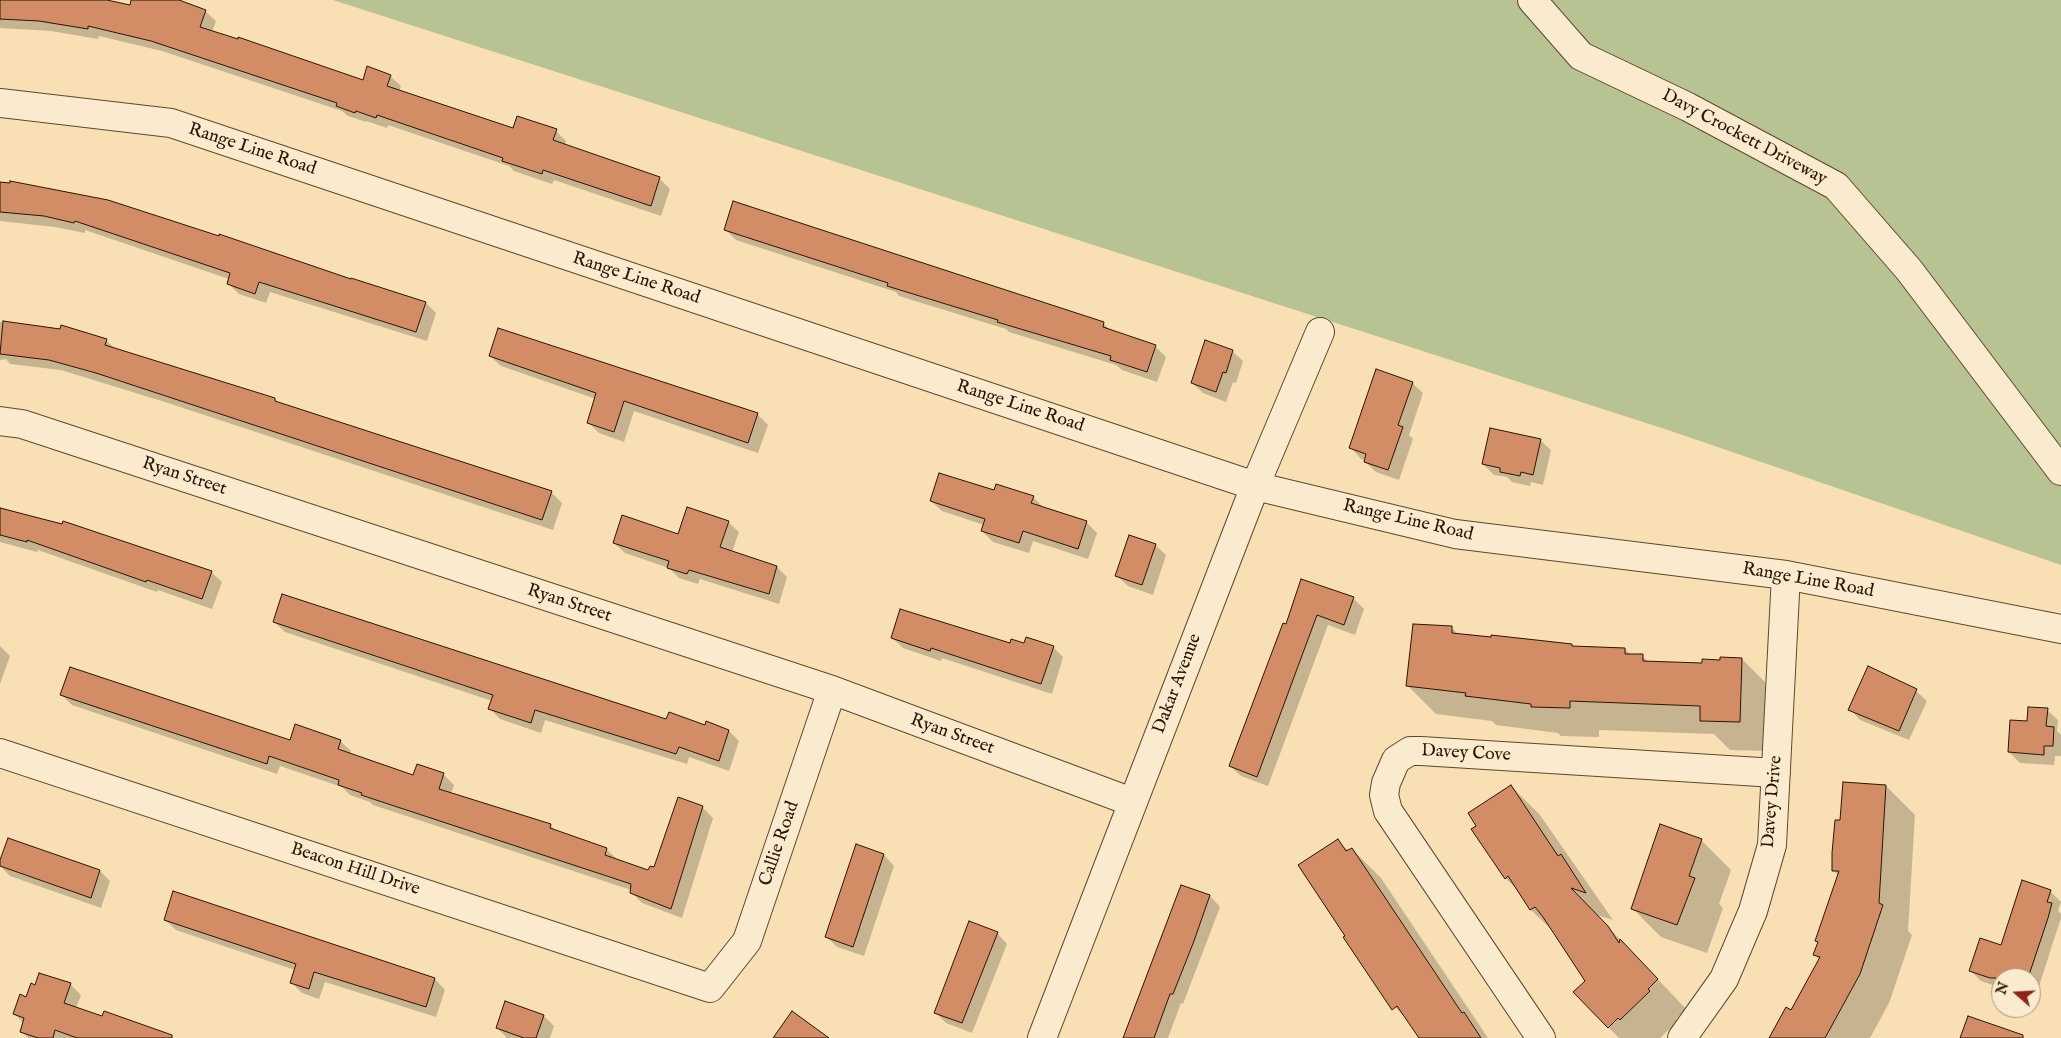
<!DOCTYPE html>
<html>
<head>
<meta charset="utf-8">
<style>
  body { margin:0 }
  #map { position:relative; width:2061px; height:1038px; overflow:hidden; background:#f8e0b4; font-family:"IM FELL English",serif }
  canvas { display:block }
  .north { position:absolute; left:1991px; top:968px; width:50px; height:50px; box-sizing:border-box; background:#faebce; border:1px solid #a7957c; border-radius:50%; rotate:289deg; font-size:14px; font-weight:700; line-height:20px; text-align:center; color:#2a1500 }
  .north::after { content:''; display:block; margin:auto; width:18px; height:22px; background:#8f2418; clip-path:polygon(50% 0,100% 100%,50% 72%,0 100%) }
</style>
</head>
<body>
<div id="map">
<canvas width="2061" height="1038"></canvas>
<div class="north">N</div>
</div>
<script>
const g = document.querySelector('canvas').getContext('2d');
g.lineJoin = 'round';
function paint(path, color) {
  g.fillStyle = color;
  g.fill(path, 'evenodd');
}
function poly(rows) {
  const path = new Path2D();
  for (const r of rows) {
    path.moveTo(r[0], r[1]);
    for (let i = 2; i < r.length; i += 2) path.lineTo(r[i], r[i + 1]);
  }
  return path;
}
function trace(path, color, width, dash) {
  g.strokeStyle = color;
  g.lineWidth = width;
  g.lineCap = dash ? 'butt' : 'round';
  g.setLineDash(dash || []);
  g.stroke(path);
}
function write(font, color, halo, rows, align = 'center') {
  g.font = font + ' "IM FELL English",serif';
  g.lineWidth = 4;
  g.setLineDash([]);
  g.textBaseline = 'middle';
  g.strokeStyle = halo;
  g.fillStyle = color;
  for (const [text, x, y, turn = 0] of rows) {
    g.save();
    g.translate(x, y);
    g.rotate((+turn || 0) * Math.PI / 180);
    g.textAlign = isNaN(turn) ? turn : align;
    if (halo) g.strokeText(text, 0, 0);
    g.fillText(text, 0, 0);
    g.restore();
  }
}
const green = poly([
  [333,0,2061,0,2061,565,1671,431]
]);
const shadow = poly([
  [0,0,104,0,130,7,132,0,175,0,205,11,216,21,212,32,364,81,390,76,401,86,399,92,514,129,556,131,566,141,565,146,659,178,670,189,661,216,554,180,552,184,514,171,509,166,388,125,387,128,366,121,366,122,348,116,342,111,162,51,99,36,98,39,51,31,0,28],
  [11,182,107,201,351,281,426,303,436,313,427,341,270,292,266,303,239,294,228,283,229,279,85,230,85,233,55,227,0,221,0,183,11,184],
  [725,229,1103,323,1111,331,1155,346,1166,357,1157,382,1122,370,1116,365,1009,332,1006,329,899,296,896,292,736,240],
  [0,322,61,330,106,340,115,349,275,400,278,403,551,492,562,503,553,530,168,403,61,370,10,364,6,359,0,360],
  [1232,351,1243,361,1236,383,1233,382,1226,402,1203,393,1192,383],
  [490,356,757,414,768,425,758,453,634,411,624,442,599,433,588,422,596,399,501,366],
  [1412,383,1423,393,1409,435,1413,439,1399,480,1376,472,1365,462,1366,460,1361,459,1351,448],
  [1540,440,1551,450,1543,485,1531,482,1530,486,1512,482,1507,477,1494,475,1483,464],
  [995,492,1033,497,1044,508,1086,522,1097,533,1088,559,1033,541,1029,553,993,542,982,531,984,525,942,511,931,501],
  [0,507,211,572,222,582,212,609,158,590,157,592,38,550,37,552,0,542],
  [728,522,739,532,732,552,777,567,787,577,779,604,700,579,698,584,679,578,669,568,625,553,614,543,679,535],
  [1155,545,1166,555,1153,595,1128,586,1117,576],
  [1353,598,1364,609,1355,635,1328,625,1268,786,1241,776,1230,766,1287,626],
  [274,622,667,721,729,731,739,741,729,771,689,757,687,764,545,720,541,733,500,719,490,709,492,701,285,632],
  [1452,628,1459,635,1572,645,1575,648,1625,649,1631,655,1642,656,1649,662,1703,664,1742,659,1771,688,1768,751,1730,750,1714,734,1599,730,1599,737,1561,736,1558,733,1496,725,1492,721,1436,714,1407,685],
  [892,638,1053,647,1063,657,1052,694,942,658,941,661,903,648],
  [0,646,10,656,0,684],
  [1916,691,1927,701,1909,740,1860,720,1850,709],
  [62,695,291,742,340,741,351,751,350,755,414,776,443,774,454,785,451,794,550,825,557,832,606,849,617,859,649,872,655,869,702,807,713,818,682,918,642,903,631,892,631,890,373,805,370,802,350,795,342,787,280,766,277,774,72,705],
  [2047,710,2058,720,2057,731,2061,735,2061,756,2055,756,2054,765,2020,763,2009,752,2028,722],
  [1511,786,1540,815,1613,920,1597,915,1686,1009,1676,1019,1678,1021,1660,1038,1619,1038,1609,1028,1575,992,1587,981,1554,932,1531,910,1520,892,1505,878,1478,826],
  [1886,786,1915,815,1908,931,1912,935,1889,1003,1870,1038,1773,1038,1792,1012,1820,960,1815,955,1819,943,1817,941,1839,876,1833,870,1842,822],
  [1337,840,1349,851,1352,849,1381,878,1488,1038,1420,1038,1408,1020,1382,994],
  [1701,840,1731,870,1719,904,1723,908,1707,953,1661,937,1632,908],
  [857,846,884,855,894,866,864,956,837,947,827,937],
  [0,864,100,871,110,881,101,908,10,876,0,866],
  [1182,886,1210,896,1220,907,1183,1004,1181,1003,1168,1038,1124,1038],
  [2050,891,2061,902,2058,911,2061,914,2061,918,2039,986,2037,986,2033,998,2031,998,2031,978,2001,978,2001,988,1981,981,1970,970,2001,946],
  [165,920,435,979,445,990,436,1017,325,982,319,999,302,993,291,982,295,970,176,930],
  [997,933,1007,944,972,1033,946,1023,936,1013],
  [70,984,81,995,76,1008,169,1038,28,1038,22,1032,24,1024,15,1014,36,987],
  [544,1016,554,1026,550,1038,507,1038,497,1028]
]);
const building = poly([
  [0,0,107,0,130,5,131,0,179,0,206,10,200,27,238,39,238,37,363,80,367,66,391,75,387,86,513,128,517,116,557,129,553,140,660,177,651,206,543,170,542,174,502,161,503,158,377,115,376,118,356,111,355,113,336,106,337,103,151,41,88,26,88,29,39,21,0,19,0,0],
  [10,181,108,200,219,236,219,234,351,279,351,278,426,302,416,332,259,282,255,294,227,284,230,273,75,221,74,223,44,216,0,212,0,182,10,183,10,181],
  [733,201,1104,322,1103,327,1156,345,1147,372,1110,360,1111,356,997,322,998,320,887,286,888,283,724,230,733,201],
  [3,321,60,329,61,325,107,339,105,345,275,398,275,401,552,491,542,520,96,373,49,360,0,354,3,321],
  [498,328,758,413,748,443,624,401,614,432,587,423,596,393,489,356,498,328],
  [1205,340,1233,350,1226,373,1223,372,1216,392,1191,383,1205,340],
  [1376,369,1413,382,1398,425,1403,427,1388,470,1364,462,1366,454,1349,448,1376,369],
  [1490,428,1541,439,1533,475,1521,472,1520,476,1500,472,1500,468,1482,464,1490,428],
  [939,473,994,490,996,484,1034,496,1031,503,1087,521,1078,549,1023,531,1019,543,981,531,985,519,930,501,939,473],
  [687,507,729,521,720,547,777,566,769,594,689,570,687,574,667,568,669,561,613,543,622,515,678,534,687,507],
  [0,508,62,524,63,521,212,571,202,599,147,580,146,582,27,540,27,542,0,535,0,508],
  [1129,535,1156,544,1142,585,1115,576,1129,535],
  [1301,579,1354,597,1344,625,1317,615,1257,777,1229,766,1283,623,1286,624,1301,579],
  [282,594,666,719,669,712,705,725,706,721,729,730,719,761,679,747,676,754,535,710,531,723,488,709,493,695,273,622,282,594],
  [900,609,1010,643,1011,639,1024,643,1026,637,1054,646,1041,684,931,648,930,651,891,638,900,609],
  [1413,624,1452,626,1452,633,1491,637,1491,635,1572,644,1572,646,1625,648,1625,654,1643,654,1643,661,1702,663,1702,659,1720,660,1720,657,1742,658,1740,722,1700,721,1700,706,1570,701,1570,708,1531,707,1531,704,1465,696,1466,693,1406,686,1413,624],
  [1868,666,1917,689,1899,731,1848,710,1868,666],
  [70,667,290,740,295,724,341,740,338,749,413,775,417,764,444,773,439,789,551,824,550,828,607,848,605,855,648,870,650,866,654,867,678,797,703,806,671,909,630,893,631,884,361,795,362,793,338,785,339,780,269,756,267,764,60,695,70,667],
  [2028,707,2048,708,2046,726,2054,727,2053,746,2044,746,2044,755,2008,752,2010,720,2027,721,2028,707],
  [1843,782,1886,785,1879,903,1883,905,1860,974,1825,1038,1769,1038,1786,1007,1791,1010,1820,957,1813,955,1818,942,1815,941,1839,871,1832,871,1832,853,1835,820,1840,820,1843,782],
  [1511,785,1558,856,1561,854,1586,893,1571,888,1608,926,1619,943,1620,939,1658,979,1648,989,1650,991,1620,1020,1618,1018,1608,1028,1573,992,1585,981,1543,917,1535,907,1530,910,1508,876,1505,879,1471,829,1476,826,1468,813,1511,785],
  [1660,824,1702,839,1689,876,1695,878,1677,925,1631,909,1660,824],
  [8,838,100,870,91,898,0,866,0,860,8,838],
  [1338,839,1346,851,1352,848,1462,1013,1464,1012,1481,1038,1419,1038,1397,1006,1392,1010,1343,937,1345,936,1298,865,1338,839],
  [856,844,884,854,853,947,825,937,856,844],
  [2022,880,2051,890,2047,902,2052,903,2048,918,2028,978,1990,978,1969,971,1980,938,2001,945,2022,880],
  [1181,885,1210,895,1194,941,1173,994,1170,994,1154,1038,1123,1038,1181,885],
  [173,891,435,978,426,1007,314,972,309,989,290,983,296,964,164,920,173,891],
  [969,921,998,932,962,1023,934,1013,969,921],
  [39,973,71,983,64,1003,102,1016,104,1011,172,1035,172,1038,77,1038,55,1030,53,1038,38,1038,20,1032,24,1018,13,1014,20,994,26,997,31,983,35,985,39,973],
  [505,1001,544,1015,536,1038,524,1038,496,1028,505,1001],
  [792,1011,829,1038,773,1038,792,1011],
  [1968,1016,2023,1035,2023,1038,1960,1038,1968,1016]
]);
const minor = poly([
  [1532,0,1581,56,1688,107,1836,186,1909,270,2061,471],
  [0,103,171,123,1255,486,1455,534,1786,575,2061,629],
  [0,421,22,424,832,690,1132,802],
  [0,753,710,988,747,941,832,690],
  [1042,1038,1255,486,1320,332],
  [1541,1038,1388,811,1384,795,1386,783,1396,760,1410,751,1421,751,1776,773],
  [1682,1038,1724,979,1753,911,1772,845,1786,575]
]);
const streetNames = [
  ["Davy Crockett Driveway",1744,138,28],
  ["Range Line Road",252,150,18],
  ["Range Line Road",636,279,18],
  ["Range Line Road",1020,407,18],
  ["Ryan Street",184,477,18],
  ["Range Line Road",1408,521,13],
  ["Range Line Road",1808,581,10],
  ["Ryan Street",569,604,18],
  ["Dakar Avenue",1178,684,-69],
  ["Ryan Street",952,735,20],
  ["Davey Cove",1466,754,3],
  ["Davey Drive",1773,802,-85],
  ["Callie Road",780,844,-71],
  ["Beacon Hill Drive",355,870,18]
];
paint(green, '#b7c392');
paint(shadow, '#0003');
paint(building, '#d38d66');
trace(building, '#2a1500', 1);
trace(minor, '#5e482d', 30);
trace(minor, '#faebce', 28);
write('18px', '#2a1500', '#faebce', streetNames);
</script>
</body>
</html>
